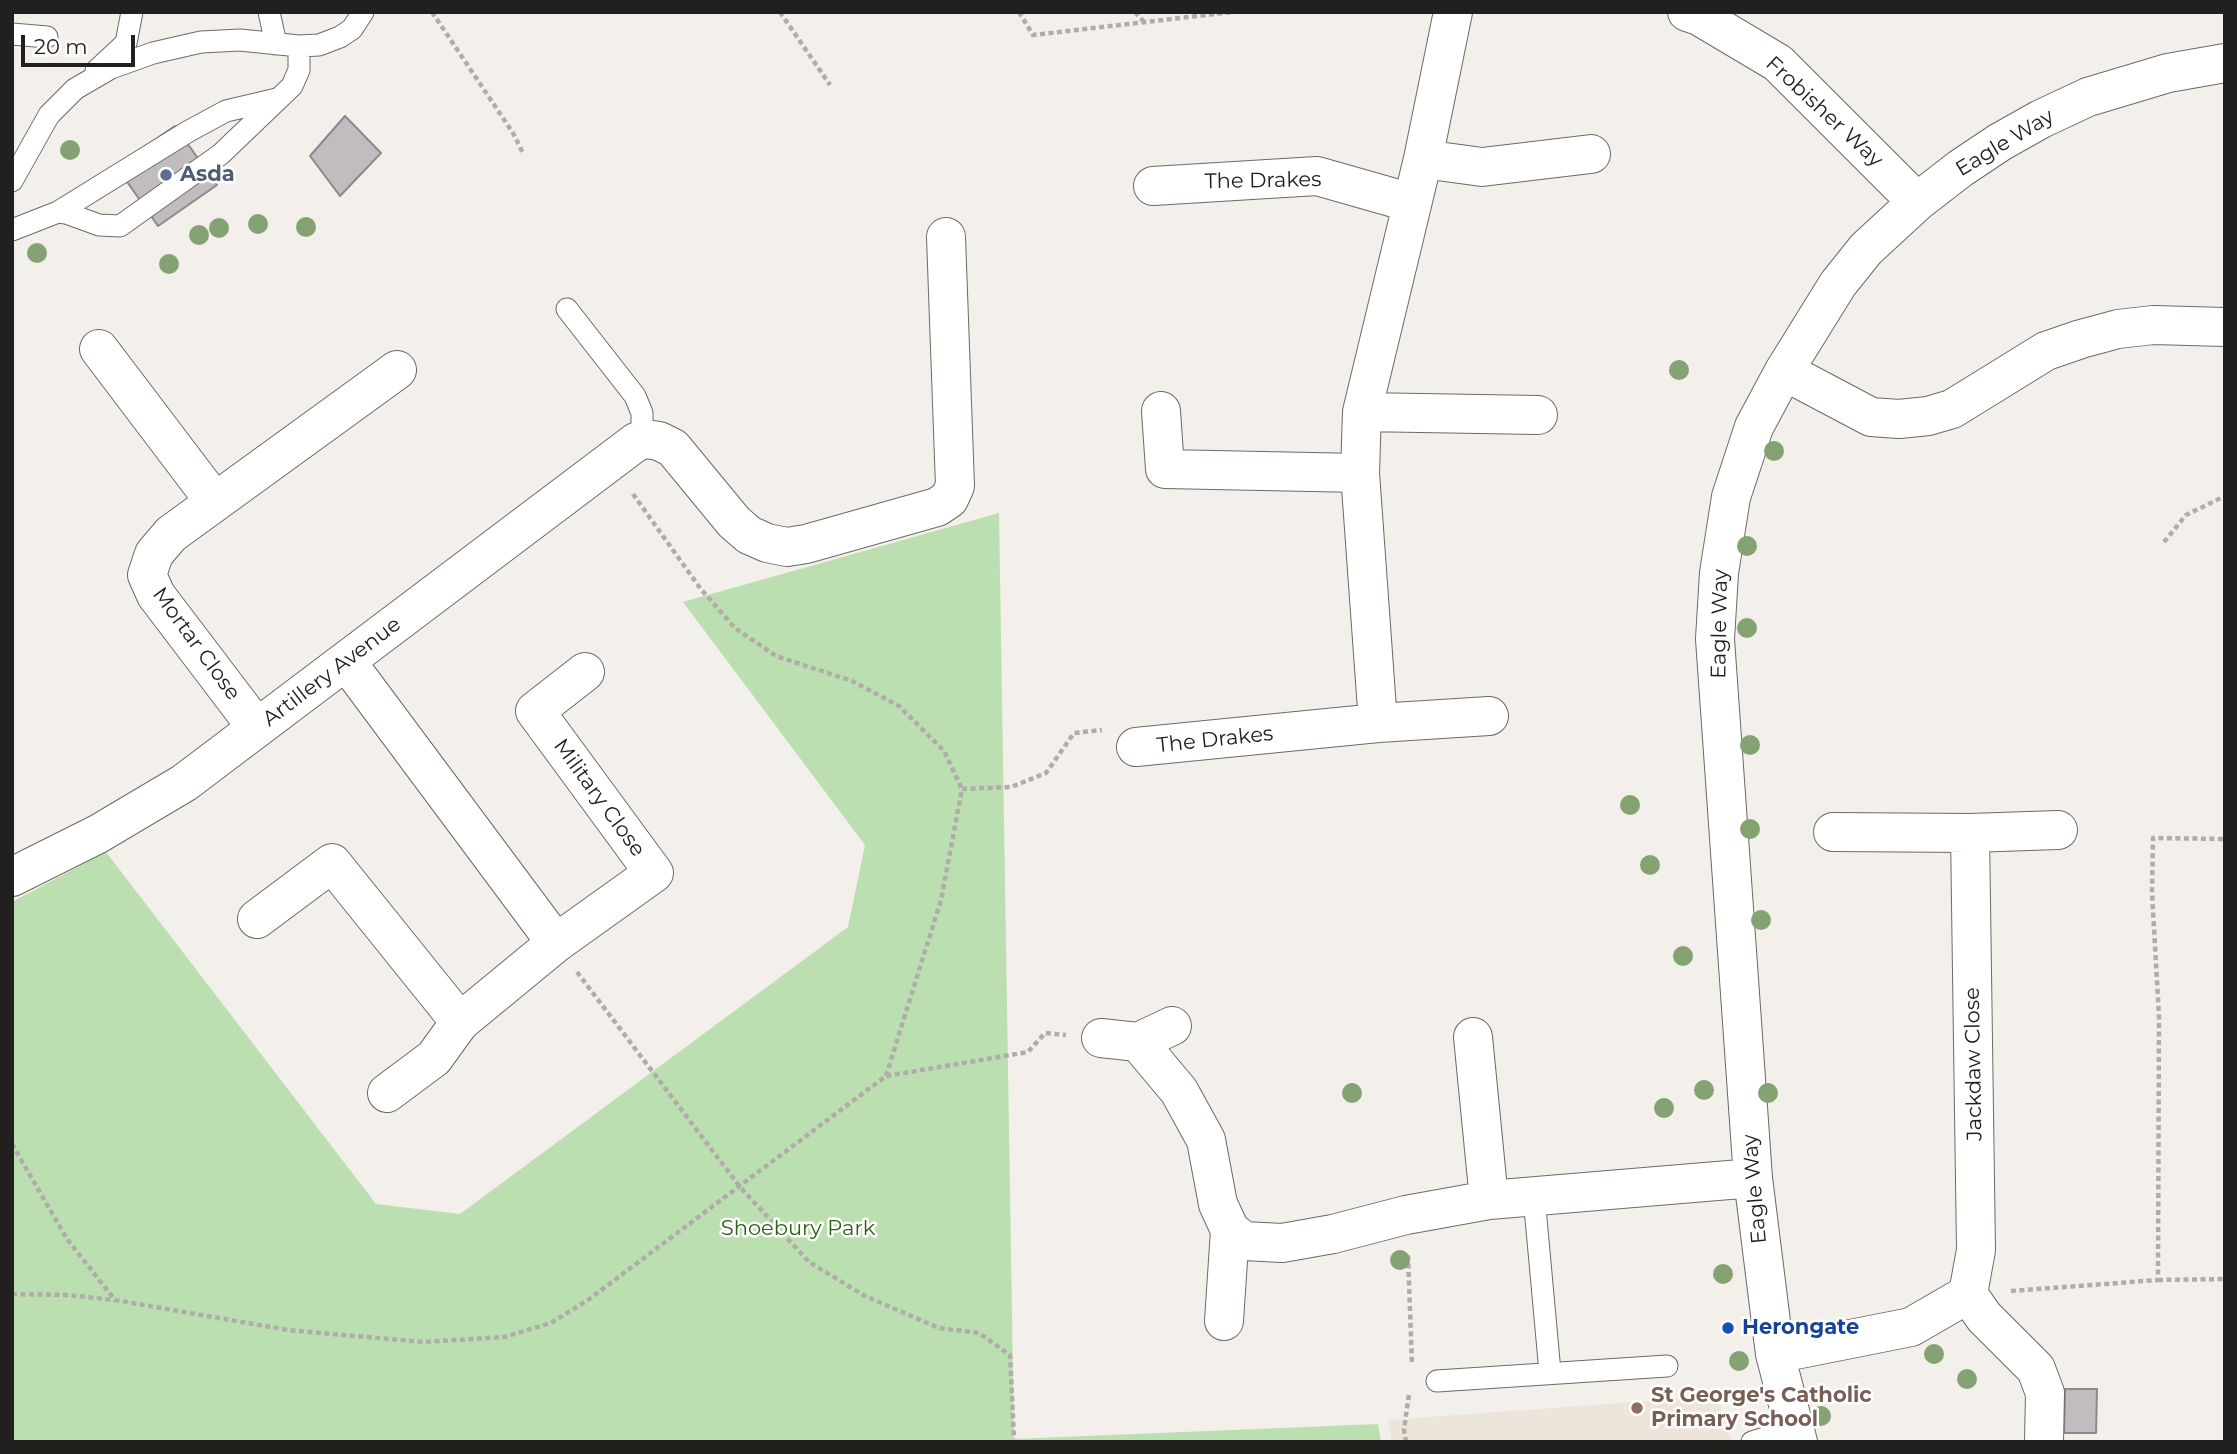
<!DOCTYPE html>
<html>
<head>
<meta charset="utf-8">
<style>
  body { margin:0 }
  #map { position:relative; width:2237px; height:1454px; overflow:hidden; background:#f3efea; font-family:Montserrat,sans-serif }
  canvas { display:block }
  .frame { position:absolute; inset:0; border:14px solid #21201e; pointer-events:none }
  .scale { position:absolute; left:21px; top:35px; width:114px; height:32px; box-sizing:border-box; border:4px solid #21201e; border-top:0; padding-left:9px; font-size:21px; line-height:24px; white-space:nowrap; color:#21201e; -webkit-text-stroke:5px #fff; paint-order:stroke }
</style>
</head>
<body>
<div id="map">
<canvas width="2237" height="1454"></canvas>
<div class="frame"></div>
<div class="scale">20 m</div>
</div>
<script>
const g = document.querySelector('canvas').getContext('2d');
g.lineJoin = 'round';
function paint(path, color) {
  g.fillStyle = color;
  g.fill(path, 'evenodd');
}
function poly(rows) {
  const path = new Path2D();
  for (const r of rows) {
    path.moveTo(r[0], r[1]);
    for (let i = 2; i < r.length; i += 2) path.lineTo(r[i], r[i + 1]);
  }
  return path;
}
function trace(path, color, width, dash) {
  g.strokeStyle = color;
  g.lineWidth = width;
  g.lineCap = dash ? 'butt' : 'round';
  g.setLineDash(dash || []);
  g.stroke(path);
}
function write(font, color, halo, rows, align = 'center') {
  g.font = font + ' Montserrat,sans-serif';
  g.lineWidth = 5;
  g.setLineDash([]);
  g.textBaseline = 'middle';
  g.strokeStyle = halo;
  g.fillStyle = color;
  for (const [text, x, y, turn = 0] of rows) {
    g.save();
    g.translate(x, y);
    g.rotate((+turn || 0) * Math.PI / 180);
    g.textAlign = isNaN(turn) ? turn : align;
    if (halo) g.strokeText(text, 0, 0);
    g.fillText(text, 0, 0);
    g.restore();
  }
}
const built = poly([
  [1717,1396,1732,1442,1392,1442,1388,1420]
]);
const green = poly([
  [999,513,1014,1439,1378,1424,1381,1442,12,1442,12,902,106,852,376,1204,460,1214,848,927,865,845,683,602]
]);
const building = poly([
  [345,116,381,153,340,196,310,156,345,116],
  [175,126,217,185,158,226,116,166,175,126],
  [2065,1389,2097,1389,2096,1433,2064,1433,2065,1389]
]);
const path = poly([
  [432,12,513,133,523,153],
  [780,12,830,85],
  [1019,12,1033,35,1232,12],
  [1135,12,1144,22],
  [633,494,700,588,735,628,776,656,852,681,899,706,944,751,962,789],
  [2164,542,2186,515,2225,496],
  [577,972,740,1187,809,1262,865,1296,939,1328,979,1333,1010,1355,1014,1439],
  [886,1076,941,900,962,789,1011,787,1046,773,1074,733,1102,730],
  [12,1144,67,1239,115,1300,288,1330,424,1342,504,1337,551,1323,588,1300,886,1076,1028,1052,1045,1033,1066,1035],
  [1408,1255,1412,1365],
  [2158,1280,2225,1279],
  [2011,1291,2158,1280,2159,1016,2152,893,2153,838,2225,839],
  [12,1294,68,1295,114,1300],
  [1406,1442,1404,1430,1409,1394]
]);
const service = poly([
  [269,12,276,44],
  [12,34,47,37],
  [96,71,126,43,132,12],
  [12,181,49,115,75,89,111,68,153,53,201,42,240,40,299,46,319,45,340,37,352,29,363,12],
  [58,212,66,213,99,225,120,226,221,154,292,86,299,70,299,46],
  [12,230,58,212,189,131,226,111,277,99],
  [567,309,635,396,642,413,642,429,636,442],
  [1534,1197,1550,1372],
  [1437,1381,1667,1366],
  [1752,1442,1794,1429]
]);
const minor = poly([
  [1687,12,1699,16,1778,63,1917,202],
  [1423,159,1482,167,1591,154],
  [1153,186,1317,176,1412,203],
  [99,349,215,502],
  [1784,371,1871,417,1899,419,1928,416,1952,409,2046,351,2081,339,2118,329,2153,325,2225,327],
  [1161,411,1165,469,1360,473],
  [1362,412,1538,415],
  [346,661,556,943,654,873,535,711,585,672],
  [1378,723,1360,473,1362,412,1423,159,1453,12],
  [257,728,156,595,147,575,154,554,171,534,397,370],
  [1136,747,1378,723,1489,716],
  [1833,832,1970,833,2058,830],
  [12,877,98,834,184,783,636,442,646,439,659,441,673,448,734,522,749,535,767,543,787,547,806,544,937,507,949,499,955,486,946,237],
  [257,919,332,863,460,1022,556,943],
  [1473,1037,1489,1200],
  [1101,1038,1138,1042,1179,1091,1206,1140,1218,1204,1230,1230,1244,1241,1282,1243,1333,1234,1406,1215,1489,1200,1753,1178],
  [1138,1042,1172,1026],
  [387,1093,434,1058,460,1022],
  [1968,1294,1984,1317,2036,1369,2045,1393,2044,1442],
  [1224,1321,1230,1230],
  [1775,1354,1911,1327,1968,1294,1976,1250,1970,833],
  [1798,1442,1775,1354,1753,1178,1715,639,1719,573,1731,497,1754,427,1784,371,1838,284,1866,249,1917,202,1961,168,2000,142,2041,119,2088,97,2168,73,2225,63]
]);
const trees = [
  [70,150],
  [258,224],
  [306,227],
  [219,228],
  [199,235],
  [37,253],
  [169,264],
  [1679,370],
  [1774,451],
  [1747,546],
  [1747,628],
  [1750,745],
  [1630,805],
  [1750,829],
  [1650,865],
  [1761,920],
  [1683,956],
  [1704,1090],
  [1352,1093],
  [1768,1093],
  [1664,1108],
  [1400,1260],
  [1723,1274],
  [1934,1354],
  [1739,1361],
  [1967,1379],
  [1821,1416]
];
const markers = [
  [166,175,7,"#5c6f8a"],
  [1728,1328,7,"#1a4fb4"],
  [1637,1408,7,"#8d6e63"]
];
const streetNames = [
  ["Frobisher Way",1824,112,43],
  ["Eagle Way",2005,143,-31],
  ["The Drakes",1263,181,-1],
  ["Eagle Way",1720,624,-89],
  ["Mortar Close",196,644,54],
  ["Artillery Avenue",332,672,-37],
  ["The Drakes",1215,740,-6],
  ["Military Close",599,798,54],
  ["Jackdaw Close",1974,1064,-91],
  ["Eagle Way",1755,1189,-95]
];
const serviceNames = [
  ["Asda",180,175]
];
const parkNames = [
  ["Shoebury Park",798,1229]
];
const transitNames = [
  ["Herongate",1742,1328]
];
const educationNames = [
  ["St George's Catholic",1651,1396],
  ["Primary School",1651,1420]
];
paint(built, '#ede5d9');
paint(green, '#bbdfb0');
paint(building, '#c1bcbf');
trace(building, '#8d888b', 2);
trace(service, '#6d6a66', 23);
trace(minor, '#6d6a66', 40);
trace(path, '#b0ada9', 4.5, [5, 3.5]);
trace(service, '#fff', 21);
trace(minor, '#fff', 38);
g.fillStyle = '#84a272';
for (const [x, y] of trees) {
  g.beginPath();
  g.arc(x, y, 10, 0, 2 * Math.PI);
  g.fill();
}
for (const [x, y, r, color] of markers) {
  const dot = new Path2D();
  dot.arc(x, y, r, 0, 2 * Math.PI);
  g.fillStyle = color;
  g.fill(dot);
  trace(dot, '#fff', 2.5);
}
write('21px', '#21201e', '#fff', streetNames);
write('bold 21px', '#4e5e75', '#fff', serviceNames, 'left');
write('21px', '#296310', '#fff', parkNames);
write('bold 21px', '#164399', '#fff', transitNames, 'left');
write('bold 21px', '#785e54', '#fff', educationNames, 'left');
</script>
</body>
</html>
